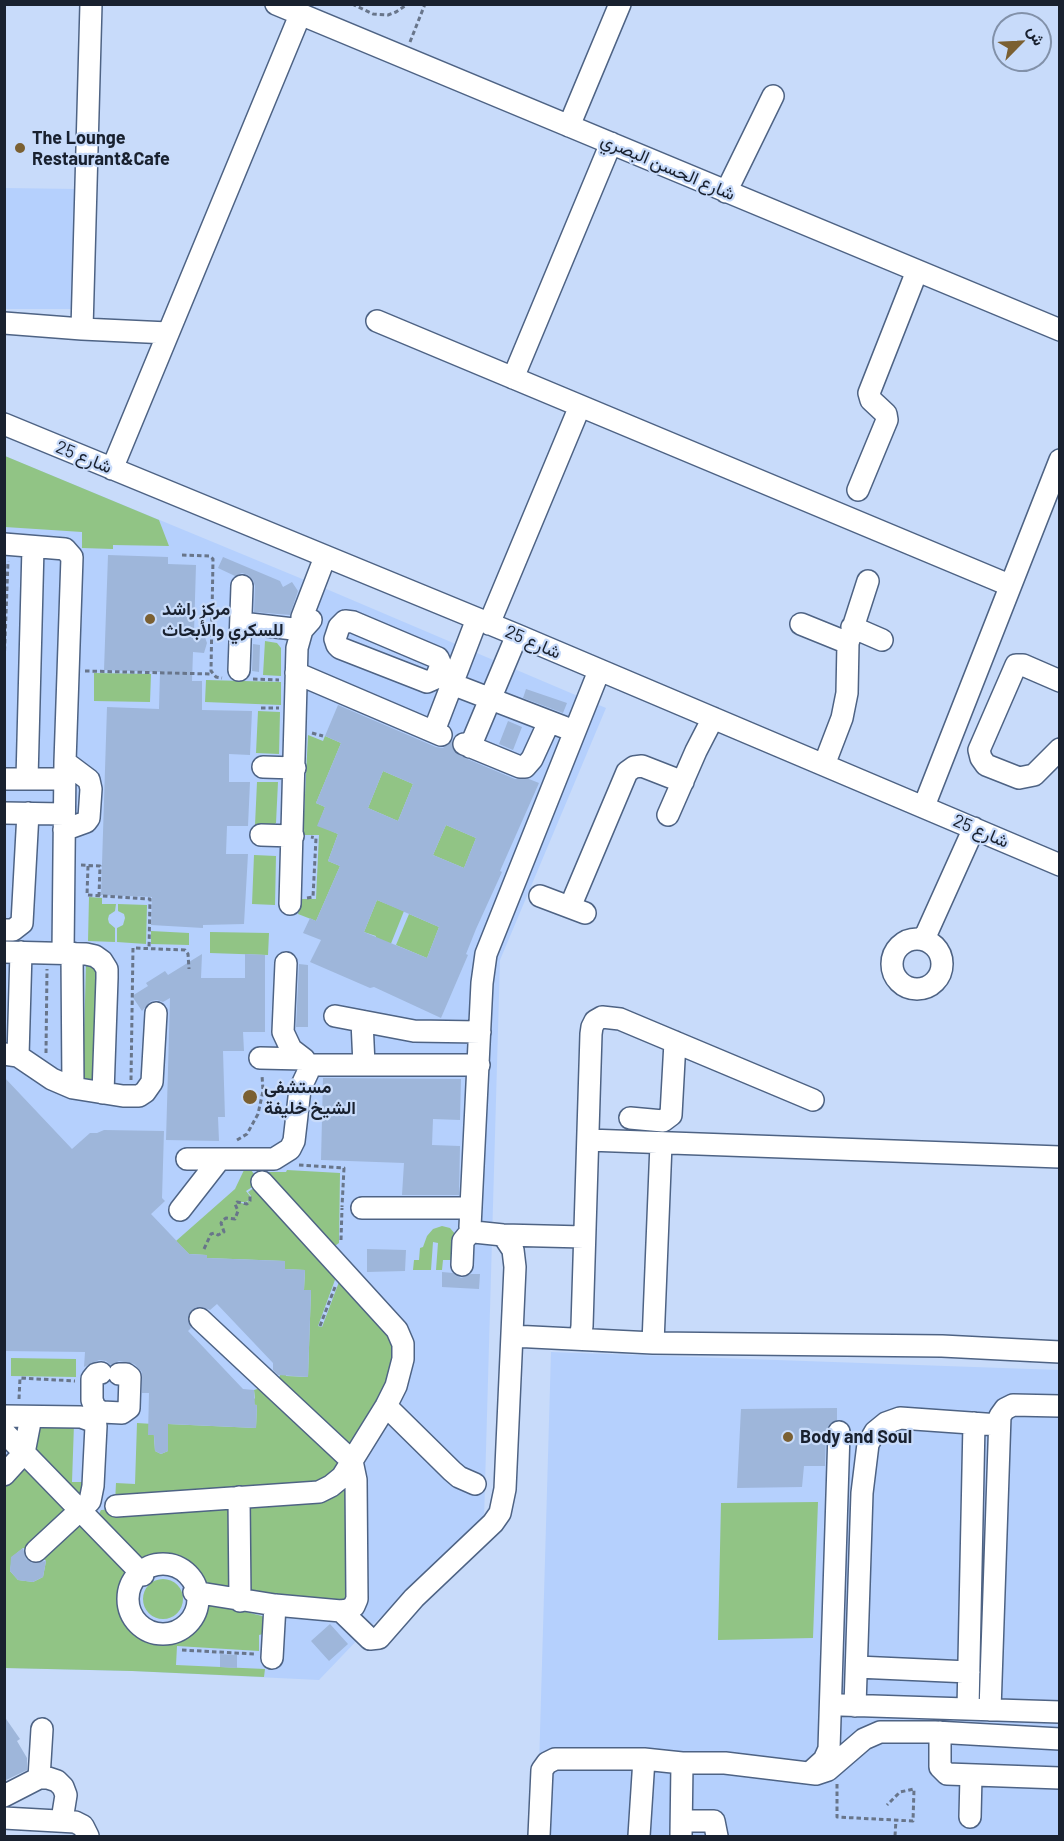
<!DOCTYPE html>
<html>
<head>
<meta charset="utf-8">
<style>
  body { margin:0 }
  #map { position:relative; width:1064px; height:1841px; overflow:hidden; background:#c8dbfa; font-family:Barlow,Vazirmatn,sans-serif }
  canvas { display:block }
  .frame { position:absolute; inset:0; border:6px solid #19212f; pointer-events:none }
  .north { position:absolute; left:992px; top:12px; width:60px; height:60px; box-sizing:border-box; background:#c8dbfa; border:2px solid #8291a9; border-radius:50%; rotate:66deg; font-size:16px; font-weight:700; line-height:24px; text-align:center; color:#19212f }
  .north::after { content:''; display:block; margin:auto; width:21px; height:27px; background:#7b6032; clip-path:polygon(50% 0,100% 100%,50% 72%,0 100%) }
</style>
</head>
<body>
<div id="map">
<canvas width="1064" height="1841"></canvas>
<div class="frame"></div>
<div class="north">ش</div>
</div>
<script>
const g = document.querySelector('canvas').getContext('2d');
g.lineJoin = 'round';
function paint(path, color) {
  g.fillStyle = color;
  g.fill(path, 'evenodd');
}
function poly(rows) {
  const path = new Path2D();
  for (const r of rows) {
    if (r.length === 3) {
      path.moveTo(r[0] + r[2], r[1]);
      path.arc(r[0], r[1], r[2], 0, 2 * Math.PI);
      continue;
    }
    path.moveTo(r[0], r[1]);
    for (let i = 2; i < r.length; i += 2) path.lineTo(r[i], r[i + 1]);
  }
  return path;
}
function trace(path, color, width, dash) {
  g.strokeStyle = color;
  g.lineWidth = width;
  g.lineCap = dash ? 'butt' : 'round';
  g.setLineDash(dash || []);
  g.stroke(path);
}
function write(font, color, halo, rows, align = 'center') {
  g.font = font + ' Barlow,Vazirmatn,sans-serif';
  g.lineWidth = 4.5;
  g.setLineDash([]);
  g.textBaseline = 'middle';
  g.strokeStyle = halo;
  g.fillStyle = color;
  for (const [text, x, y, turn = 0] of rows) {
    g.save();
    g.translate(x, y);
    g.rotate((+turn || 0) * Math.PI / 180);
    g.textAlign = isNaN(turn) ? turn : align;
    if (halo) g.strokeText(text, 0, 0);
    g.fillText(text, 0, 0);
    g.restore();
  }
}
const built = poly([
  [5,188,77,189,74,309,5,309],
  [5,456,324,588,606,708,500,960,484,1520,364,1633,319,1680,132,1671,5,1668],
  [551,1352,1059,1370,1059,1836,537,1836]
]);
const green = poly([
  [5,456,159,520,169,546,113,545,113,549,82,548,82,532,5,527],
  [265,641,277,643,281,648,281,676,263,675],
  [94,673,151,674,150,702,94,701],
  [206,680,281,682,281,705,205,702],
  [258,711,280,712,279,754,256,753],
  [308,735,323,741,325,736,341,743,316,803,325,807,318,825,338,834,328,861,340,866,316,921,298,914,301,899,316,899,319,835,303,835],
  [383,771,413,784,398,821,368,808],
  [257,782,278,782,276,823,272,826,255,825],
  [446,825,476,838,464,868,433,855],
  [254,855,276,856,275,905,252,904],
  [89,897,102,898,102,904,116,904,115,911,109,915,108,919,109,923,115,928,115,942,88,941],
  [377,900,404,911,390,946,375,940,376,936,364,932],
  [118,904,147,905,146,944,117,942,117,928,123,925,125,918,124,914,118,911],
  [409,914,439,927,427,958,396,945],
  [151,931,189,933,189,945,151,944],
  [210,932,269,933,268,955,210,953],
  [86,964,97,966,93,1078,91,1080,84,1078,83,1076],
  [244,1170,251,1170,260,1182,246,1191,250,1196,249,1200,246,1202,240,1202,244,1204,250,1200,251,1196,248,1192,261,1183,339,1269,318,1326,322,1327,342,1274,392,1326,400,1362,355,1449,276,1386,280,1375,286,1371,286,1376,308,1377,311,1290,304,1290,305,1270,285,1269,285,1261,207,1258,206,1255,189,1254,176,1241,235,1189],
  [287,1170,340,1173,339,1243,329,1250,258,1172,286,1172],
  [442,1226,450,1228,456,1235,455,1260,443,1260,442,1270,436,1270,438,1243,433,1242,431,1270,413,1270,414,1260,419,1260,420,1248,423,1247,427,1236,433,1229],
  [11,1358,76,1359,76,1377,11,1376],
  [267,1386,341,1455,331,1483,115,1503,116,1483,135,1484,137,1423,153,1424,155,1451,161,1454,168,1451,168,1424,256,1428,257,1405,250,1404,255,1398,254,1390],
  [74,1424,72,1482,88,1482,87,1491,80,1496,34,1453,39,1426],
  [29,1465,75,1513,34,1551,23,1548,12,1557,10,1571,18,1580,33,1582,43,1577,46,1561,38,1553,78,1517,133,1576,126,1590,126,1605,131,1618,143,1631,159,1636,168,1636,183,1631,193,1622,197,1615,199,1600,262,1616,266,1620,267,1633,259,1635,259,1651,177,1646,176,1665,265,1669,264,1677,132,1671,5,1668,5,1487],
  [345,1477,353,1601,244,1596,247,1502],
  [224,1501,228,1501,237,1590,197,1587,185,1570,169,1563,159,1562,143,1568,98,1516,101,1510],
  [818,1502,813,1638,718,1640,721,1503],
  [163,1599,20]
]);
const building = poly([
  [108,555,168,557,168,564,196,565,194,632,203,632,207,643,204,653,193,652,192,681,202,681,202,710,252,711,250,755,229,754,229,782,250,782,248,826,227,826,226,854,248,854,244,924,203,925,203,928,151,925,152,897,101,895,107,707,159,709,160,672,104,670],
  [223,557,280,581,283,587,292,582,298,591,290,615,254,612,255,586,253,580,248,575,242,573,235,576,218,568],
  [253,644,260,645,259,672,252,671],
  [526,689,567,703,563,713,523,698],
  [338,705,436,747,443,748,452,741,454,751,465,758,515,779,529,779,539,783,500,871,502,872,476,929,466,954,468,955,441,1018,374,987,370,988,310,962,321,940,303,933,310,918,316,921,340,866,328,861,338,834,317,826,325,807,316,803,341,743,325,736],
  [383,771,413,784,398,821,368,808],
  [446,825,476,838,464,868,433,855],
  [377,900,439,927,427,958,364,932],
  [508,721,522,727,513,750,499,744],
  [202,954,201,978,245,978,245,954,265,955,265,1032,243,1032,244,1051,223,1051,225,1117,218,1117,219,1141,166,1140,170,998,163,1002,157,1000,151,1001,142,1011,132,996,148,986,146,983,165,971,168,975],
  [299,964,308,965,308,1027,296,1027],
  [4,1077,72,1149,90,1133,97,1133,104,1130,164,1131,162,1198,165,1201,151,1214,189,1254,207,1255,207,1258,285,1261,285,1269,305,1270,304,1290,311,1290,308,1377,278,1375,273,1370,273,1363,217,1304,210,1310,203,1307,196,1307,188,1316,188,1322,191,1328,188,1331,243,1389,254,1390,255,1405,257,1405,256,1428,168,1424,168,1451,161,1454,155,1451,154,1435,148,1435,149,1393,142,1393,142,1372,134,1364,119,1361,111,1365,106,1361,99,1360,84,1367,85,1352,4,1351],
  [323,1078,461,1079,460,1120,433,1119,432,1145,460,1146,459,1195,402,1195,404,1163,321,1160],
  [367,1249,406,1250,405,1271,367,1272],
  [442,1272,453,1273,461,1278,471,1274,480,1274,479,1289,442,1287],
  [837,1408,837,1420,829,1425,826,1431,825,1466,804,1466,802,1487,737,1488,741,1409],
  [23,1548,26,1559,32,1563,46,1561,43,1577,33,1582,18,1580,10,1571,11,1557],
  [330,1624,348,1644,329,1661,311,1641],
  [220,1654,237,1655,237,1668,220,1667],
  [4,1716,20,1739,17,1741,27,1758,27,1770,4,1781]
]);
const path = poly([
  [352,4,373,14,388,15,396,12,408,4],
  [410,42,425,4],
  [182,555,209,556,213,559,211,671,216,677,222,678],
  [4,666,8,561],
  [85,671,212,674],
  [253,679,279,680],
  [261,708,279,708],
  [312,733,323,736],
  [81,865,100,866,99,896],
  [88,866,87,895,150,899,149,949],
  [307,898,313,897,316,838,311,837],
  [46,1053,47,969],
  [131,1080,133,948,185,950,188,954,189,969],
  [237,1140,247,1134,258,1114,263,1091,262,1075],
  [299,1165,344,1168,342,1207],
  [341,1240,342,1208],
  [204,1249,211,1234,214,1233,218,1235,224,1232,221,1223,223,1220,226,1218,235,1219,238,1211,235,1204,237,1202,247,1204,250,1201,250,1195],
  [320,1326,335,1287],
  [19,1399,20,1378,75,1381],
  [182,1650,254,1654],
  [837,1784,837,1817,913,1821,914,1789,900,1792,887,1805],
  [895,1836,896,1820]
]);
const minor = poly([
  [276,4,1060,330],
  [569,126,620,4],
  [726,192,773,96],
  [377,321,1009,585],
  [4,323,82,329,168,333],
  [82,329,91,4],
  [513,378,611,143],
  [4,424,517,635,1060,865],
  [112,469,300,15],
  [858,490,887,420,886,414,871,400,869,393,917,271],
  [4,544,65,549,72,557,65,762,63,953],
  [345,621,353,622,438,658,441,665,436,678,427,682,422,680,340,648,337,645,335,639,339,627,345,621],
  [241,623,302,630,311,620],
  [489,624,580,406],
  [801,624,848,643],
  [852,627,882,640],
  [239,670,242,586],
  [296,673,441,735],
  [1060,681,1023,665,1016,665,979,750,981,758,986,765,1019,778,1034,775,1060,749],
  [452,684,574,731],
  [434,731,477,619],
  [464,744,520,767,525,767,532,759,549,722],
  [470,747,517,635],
  [824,765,842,718,847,693,848,643,868,581],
  [263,767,295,768],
  [4,779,65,779],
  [27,779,33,547],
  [924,806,1060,460],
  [4,813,64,814],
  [668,815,696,751,713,718],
  [64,830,86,822,89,818,91,789,89,780,65,762],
  [261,835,293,836],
  [540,896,585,913],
  [290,904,297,648,302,630,302,617,325,557],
  [570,907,627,772,634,767,642,766,683,782],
  [4,930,13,930,22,923,28,813],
  [917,964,25],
  [924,939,974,828],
  [4,952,86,954,95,956,102,961,107,969,107,978,103,1093],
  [72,953,73,1088],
  [335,1016,414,1031,480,1032],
  [362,1021,364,1065],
  [4,1054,18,1056,52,1079,73,1088,123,1096,139,1096,145,1092,152,1082,156,1013],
  [18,1056,21,952],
  [260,1058,304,1059],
  [308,1065,479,1065],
  [630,1118,663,1121,671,1115,675,1042],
  [588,1140,1060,1157],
  [187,1159,274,1159,290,1149,294,1141,300,1089,308,1072,308,1065,304,1059,291,1049,283,1032,286,963],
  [362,1208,471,1208],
  [180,1210,219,1160],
  [584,1237,503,1235,474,1232,470,1227,482,983,486,954,599,671],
  [462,1265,463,1241,472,1230],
  [512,1336,653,1343,942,1346,1060,1352],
  [580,1339,582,1326,591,1034,592,1027,595,1021,602,1017,620,1019,813,1100],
  [653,1343,661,1144],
  [101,1373,96,1374,92,1379,92,1400,95,1408,102,1412,122,1413,129,1408,130,1377,126,1374,119,1374],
  [386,1406,452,1471,459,1477,475,1484],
  [4,1416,81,1417,92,1421,96,1426,93,1486,90,1501,36,1551],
  [4,1432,143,1575],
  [4,1475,24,1453,31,1417],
  [239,1497,240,1601],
  [116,1506,319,1492,331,1486,342,1477,386,1406,396,1386,403,1359,403,1344,397,1330,262,1182],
  [163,1599,35],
  [194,1592,275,1605,341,1611,348,1610,354,1606,357,1599,356,1480,352,1461,200,1319],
  [341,1611,370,1639,379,1638,414,1598,493,1523,500,1513,505,1489,515,1267,513,1250,503,1235],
  [272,1658,275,1605],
  [857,1667,969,1672],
  [841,1705,1060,1712],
  [855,1706,862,1493,868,1444,875,1432,886,1423,900,1418,999,1425],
  [968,1709,974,1423],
  [990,1710,1000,1416,1005,1409,1013,1405,1060,1406],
  [940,1732,940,1767,947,1774,1060,1778],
  [813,1770,824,1760,829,1749,839,1432],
  [39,1778,42,1729],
  [4,1796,39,1778,48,1778,57,1781,63,1787,66,1795,62,1820],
  [970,1817,971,1776],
  [4,1818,75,1822,83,1826,88,1836],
  [682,1821,714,1821,717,1836],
  [539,1836,542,1770,547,1763,555,1759,644,1759,682,1763,725,1763,816,1774,828,1770,864,1739,880,1732,935,1732,1060,1739],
  [639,1836,644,1759],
  [681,1836,682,1763]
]);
const markers = [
  [20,148,6,"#7b6032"],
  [150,619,6,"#7b6032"],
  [250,1097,8,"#7b6032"],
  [788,1437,6,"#7b6032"]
];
const poiNames = [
  ["The Lounge",32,138],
  ["Restaurant&Cafe",32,159],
  ["مركز راشد",162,609],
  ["للسكري والأبحاث",162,630],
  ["مستشفى",264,1087],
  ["الشيخ خليفة",264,1108],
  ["Body and Soul",800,1437]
];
const streetNames = [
  ["شارع الحسن البصري",668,167,23],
  ["شارع 25",84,457,22],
  ["شارع 25",533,642,23],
  ["شارع 25",981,831,23]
];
paint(built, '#b5d0fd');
paint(green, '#91c485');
paint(building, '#9eb6da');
trace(minor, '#4e6384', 24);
trace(path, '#68758a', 3, [4.5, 3]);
trace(minor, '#fff', 21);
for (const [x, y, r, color] of markers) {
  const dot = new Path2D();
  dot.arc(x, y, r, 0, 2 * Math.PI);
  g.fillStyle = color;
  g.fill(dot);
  trace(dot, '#c8dbfa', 2);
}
write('bold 18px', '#19212f', '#c8dbfa', poiNames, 'left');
write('18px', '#19212f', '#c8dbfa', streetNames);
</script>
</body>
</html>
